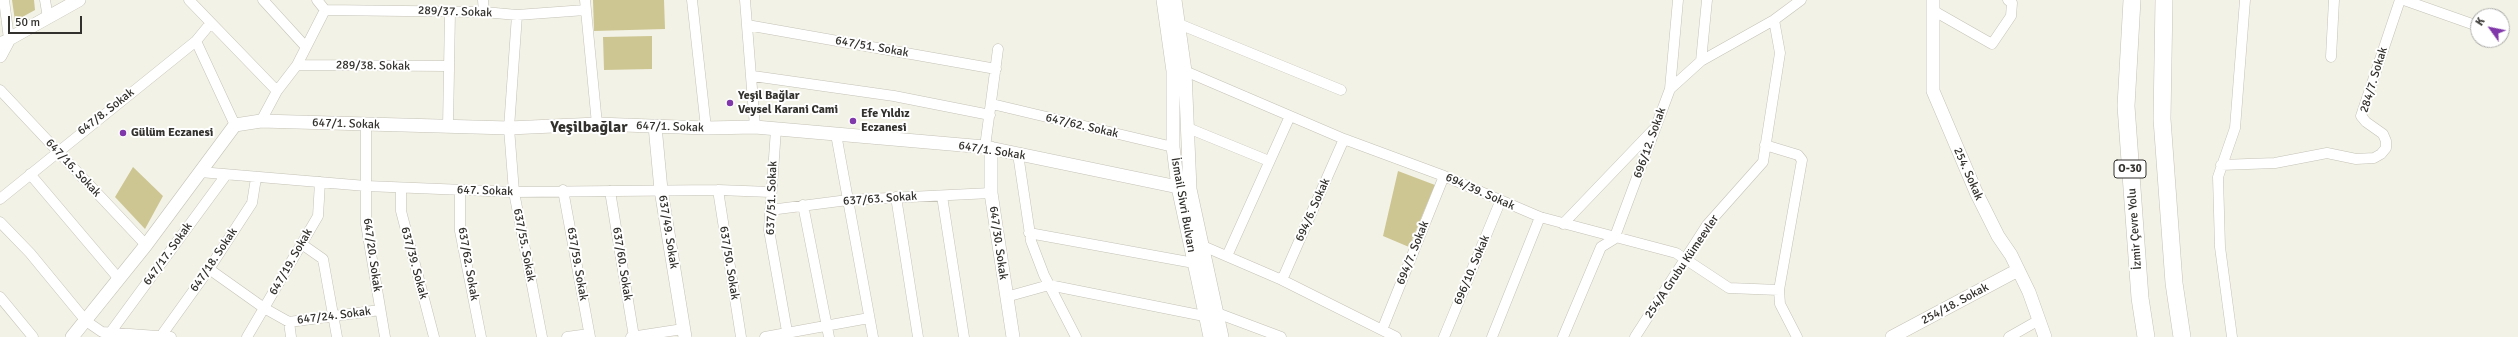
<!DOCTYPE html>
<html>
<head>
<meta charset="utf-8">
<style>
  body { margin:0 }
  #map { position:relative; width:2518px; height:337px; overflow:hidden; background:#f3f2e6; font-family:Signika,sans-serif }
  canvas { display:block }
  .north { position:absolute; left:2470px; top:8px; width:40px; height:40px; box-sizing:border-box; background:#fff; border:1px solid #adadab; border-radius:50%; rotate:303deg; font-size:11px; font-weight:700; line-height:16px; text-align:center; color:#32312d }
  .north::after { content:''; display:block; margin:auto; width:14px; height:18px; background:#8037aa; clip-path:polygon(50% 0,100% 100%,50% 72%,0 100%) }
  .scale { position:absolute; left:8px; top:16px; width:74px; height:18px; box-sizing:border-box; border:2px solid #32312d; border-top:0; padding-left:5px; font-size:12px; line-height:14px; white-space:nowrap; color:#32312d; -webkit-text-stroke:3px #fff; paint-order:stroke }
</style>
</head>
<body>
<div id="map">
<canvas width="2518" height="337"></canvas>
<div class="north">K</div>
<div class="scale">50 m</div>
</div>
<script>
const g = document.querySelector('canvas').getContext('2d');
g.lineJoin = 'round';
function paint(path, color) {
  g.fillStyle = color;
  g.fill(path, 'evenodd');
}
function poly(rows) {
  const path = new Path2D();
  for (const r of rows) {
    path.moveTo(r[0], r[1]);
    for (let i = 2; i < r.length; i += 2) path.lineTo(r[i], r[i + 1]);
  }
  return path;
}
function trace(path, color, width, dash) {
  g.strokeStyle = color;
  g.lineWidth = width;
  g.lineCap = dash ? 'butt' : 'round';
  g.setLineDash(dash || []);
  g.stroke(path);
}
function write(font, color, halo, rows, align = 'center') {
  g.font = font + ' Signika,sans-serif';
  g.lineWidth = 4;
  g.setLineDash([]);
  g.textBaseline = 'middle';
  g.strokeStyle = halo;
  g.fillStyle = color;
  for (const [text, x, y, turn = 0] of rows) {
    g.save();
    g.translate(x, y);
    g.rotate((+turn || 0) * Math.PI / 180);
    g.textAlign = isNaN(turn) ? turn : align;
    if (halo) g.strokeText(text, 0, 0);
    g.fillText(text, 0, 0);
    g.restore();
  }
}
const green = poly([
  [12,0,34,0,35,10,15,21],
  [593,0,664,0,665,29,594,31],
  [652,36,652,69,604,70,603,37],
  [133,167,163,196,145,229,115,197],
  [1398,171,1435,185,1409,247,1383,236]
]);
const street = poly([
  [45,0,48,18],
  [189,0,277,91],
  [263,0,305,46],
  [483,0,484,12],
  [585,0,597,124],
  [692,0,706,128],
  [745,0,755,127],
  [2404,0,2472,24],
  [325,10,484,12,517,15,585,10],
  [1934,11,1992,44,2011,16,2012,3,2008,0],
  [517,15,509,128,514,192,542,337],
  [1179,24,1341,90],
  [747,25,996,69],
  [196,41,235,125],
  [0,42,9,39,4,0],
  [2331,57,2334,0],
  [1701,61,1707,0],
  [297,65,449,66],
  [1185,71,1344,139,1444,176,1540,217,1676,253,1729,288,1779,290],
  [753,76,894,96,990,115],
  [1670,89,1678,0],
  [0,90,146,245],
  [992,104,1173,147],
  [261,121,277,91,297,65,325,10,317,0],
  [366,125,366,224,385,337],
  [448,127,450,12],
  [1188,128,1269,161],
  [776,129,769,230,788,337],
  [836,134,873,337],
  [1765,145,1798,155,1802,160,1779,290,1780,304,1797,337],
  [985,147,998,49],
  [1018,154,1031,241,1044,275,1076,337],
  [2221,165,2275,163,2327,153,2356,159,2374,158,2381,154,2386,148,2386,141,2383,134,2366,122,2361,116,2400,0],
  [200,172,366,186,514,192,718,190,771,192],
  [30,174,119,279],
  [401,188,401,211,434,337],
  [460,190,460,231,481,337],
  [563,190,590,337],
  [718,190,741,337],
  [610,191,634,337],
  [942,196,964,337],
  [896,197,918,337],
  [0,199,196,41,210,24],
  [803,205,829,337],
  [770,210,848,200,991,193],
  [0,222,30,253,86,321,102,332,171,337],
  [1563,224,1653,130],
  [1029,233,1194,263],
  [303,245,323,259,337,337],
  [1203,246,1282,280,1396,337],
  [1227,256,1290,116],
  [209,269,264,308,289,322,380,310],
  [1282,280,1344,139],
  [0,297,33,337],
  [1006,297,1049,285,1204,316],
  [1217,313,1281,337],
  [289,322,291,337],
  [1382,330,1444,176],
  [110,333,226,175],
  [161,336,209,269,252,203,256,178],
  [247,337,318,216,320,182],
  [567,337,589,334],
  [631,337,683,329],
  [765,337,869,318],
  [1444,337,1500,202],
  [1492,337,1540,217],
  [1563,337,1601,247,1614,239,1670,89,1701,61,1774,20,1801,0],
  [1635,337,1707,225,1763,162,1780,53,1774,20],
  [2009,337,2039,320],
  [2232,337,2220,247,2218,177,2235,128,2245,0]
]);
const secondary = poly([
  [1163,0,1173,71,1173,147,1178,187,1210,337],
  [1175,0,1185,71,1190,189,1222,337],
  [1933,0,1933,91,1976,192,1998,236,2011,255,2029,292,2045,337],
  [0,56,9,39,79,0],
  [655,126,661,190,685,337],
  [991,148,991,193,1013,337],
  [72,337,146,245,235,125,261,121,509,128,597,124,706,128,755,127,985,147,1178,187],
  [1892,337,2018,270]
]);
const highway = poly([
  [2132,0,2126,106,2140,298,2146,337],
  [2164,0,2162,119,2174,283,2182,337]
]);
const markers = [
  [730,103,4,"#8037aa"],
  [853,121,4,"#8037aa"],
  [123,133,4,"#8037aa"]
];
const shields = [
  [2130,169,32]
];
const shieldNames = [
  ["O-30",2130,169]
];
const streetNames = [
  ["289/37. Sokak",455,12,2],
  ["647/51. Sokak",872,47,10],
  ["289/38. Sokak",373,66,1],
  ["284/7. Sokak",2374,80,-73],
  ["647/8. Sokak",106,112,-38],
  ["647/1. Sokak",346,124,2],
  ["647/62. Sokak",1082,126,13],
  ["647/1. Sokak",670,127,2],
  ["696/12. Sokak",1650,143,-70],
  ["647/1. Sokak",992,151,9],
  ["647/16. Sokak",73,168,47],
  ["254. Sokak",1968,174,66],
  ["647. Sokak",485,191,2],
  ["694/39. Sokak",1480,192,24],
  ["637/51. Sokak",772,198,-88],
  ["637/63. Sokak",880,199,-4],
  ["İsmail Sivri Bulvarı",1183,205,80],
  ["694/6. Sokak",1313,210,-66],
  ["İzmir Çevre Yolu",2135,229,-94],
  ["637/49. Sokak",668,232,81],
  ["647/30. Sokak",998,243,82],
  ["637/55. Sokak",524,245,79],
  ["694/7. Sokak",1413,253,-68],
  ["647/17. Sokak",168,254,-54],
  ["647/20. Sokak",372,255,82],
  ["647/18. Sokak",214,260,-56],
  ["647/19. Sokak",291,262,-60],
  ["637/39. Sokak",414,263,75],
  ["637/50. Sokak",729,263,81],
  ["637/62. Sokak",468,264,80],
  ["637/59. Sokak",577,264,80],
  ["637/60. Sokak",622,264,81],
  ["254/A Grubu Kümeevler",1682,267,-56],
  ["696/10. Sokak",1472,270,-67],
  ["254/18. Sokak",1955,304,-28],
  ["647/24. Sokak",334,316,-7]
];
const poiNames = [
  ["Yeşil Bağlar",738,96],
  ["Veysel Karani Cami",738,110],
  ["Efe Yıldız",861,114],
  ["Eczanesi",861,128],
  ["Gülüm Eczanesi",131,133]
];
const districtNames = [
  ["Yeşilbağlar",589,128]
];
paint(green, '#cdc693');
trace(street, '#c4c2b7', 11);
trace(secondary, '#c4c2b7', 14);
trace(highway, '#c4c2b7', 18);
trace(street, '#fff', 10);
trace(secondary, '#fff', 13);
trace(highway, '#fff', 17);
for (const [x, y, r, color] of markers) {
  const dot = new Path2D();
  dot.arc(x, y, r, 0, 2 * Math.PI);
  g.fillStyle = color;
  g.fill(dot);
  trace(dot, '#fff', 1.5);
}
for (const [x, y, w] of shields) {
  const box = new Path2D();
  box.roundRect(x - w / 2, y - 9, w, 18, 3);
  g.fillStyle = '#fff';
  g.fill(box);
  trace(box, '#32312d', 1);
}
write('bold 11px', '#32312d', null, shieldNames);
write('12px', '#32312d', '#fff', streetNames);
write('bold 12px', '#32312d', '#fff', poiNames, 'left');
write('bold 16px', '#32312d', '#fff', districtNames);
</script>
</body>
</html>
